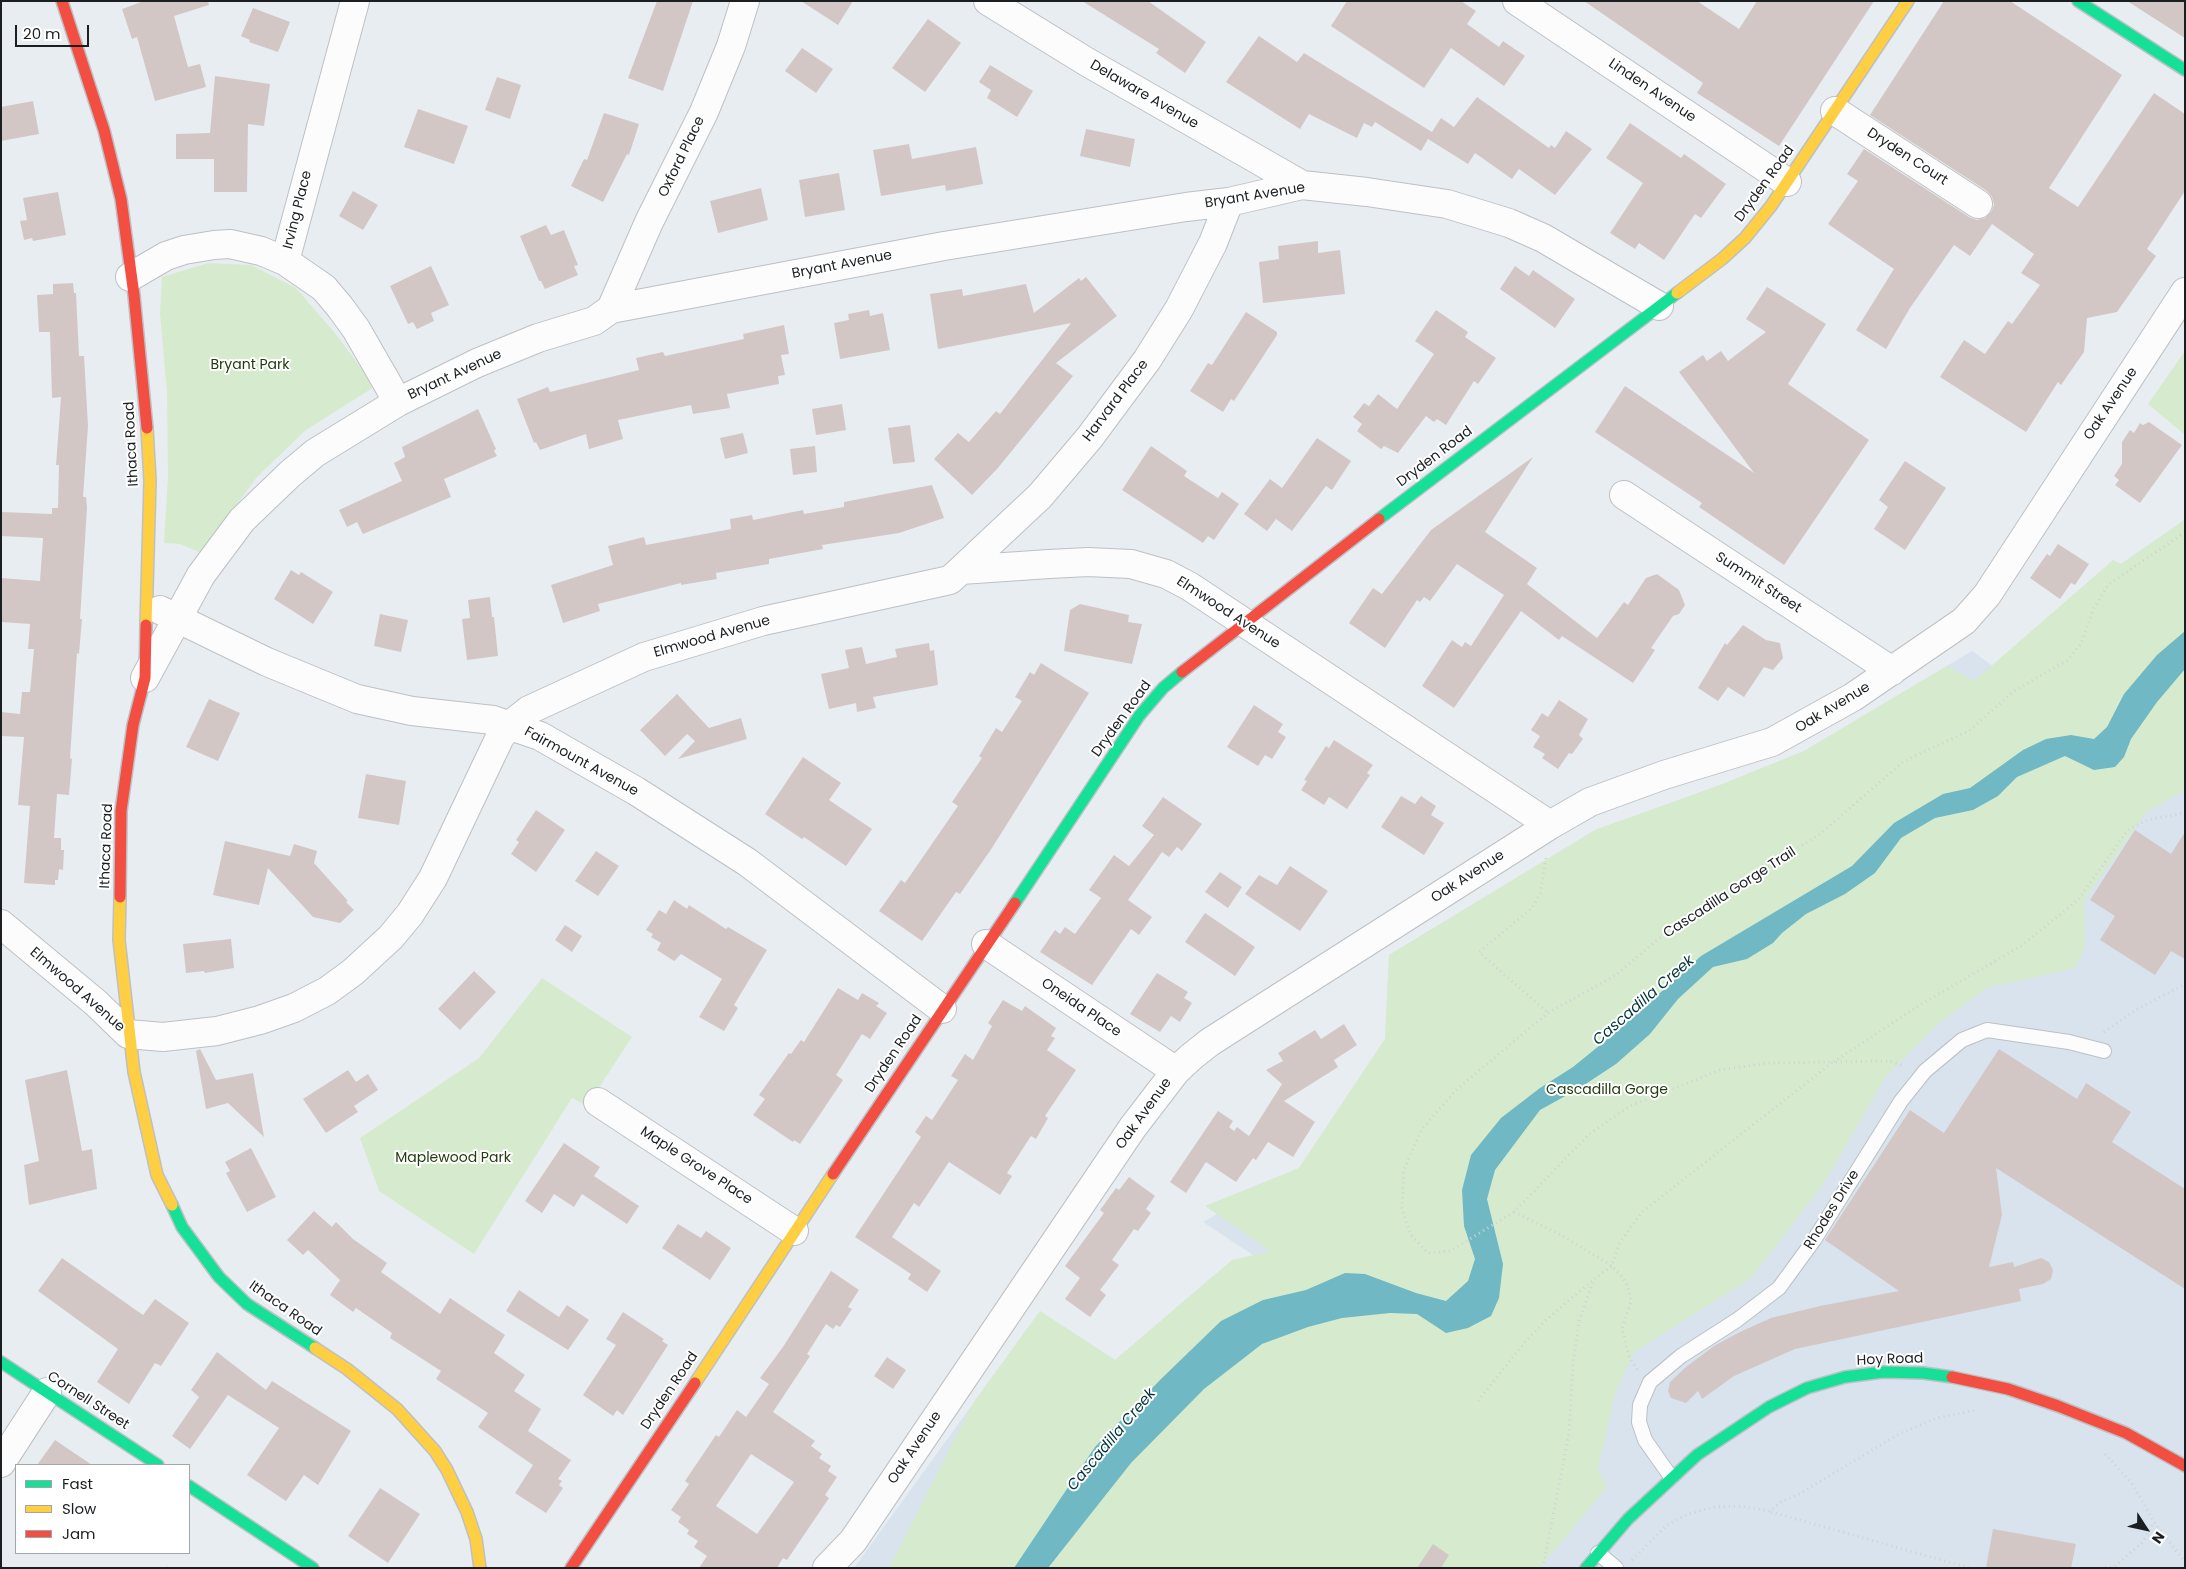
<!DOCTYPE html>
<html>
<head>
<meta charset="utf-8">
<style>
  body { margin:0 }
  #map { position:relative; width:2186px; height:1569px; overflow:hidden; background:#e8edf2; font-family:Poppins,sans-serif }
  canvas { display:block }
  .frame { position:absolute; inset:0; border:2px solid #1b1f21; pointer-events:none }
  .legend { position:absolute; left:15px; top:1464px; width:175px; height:90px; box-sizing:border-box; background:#fff; border:1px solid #a4a5a6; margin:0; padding:6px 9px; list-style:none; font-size:15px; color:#1b1f21 }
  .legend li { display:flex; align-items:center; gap:10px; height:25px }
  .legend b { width:25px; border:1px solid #a4a5a6 }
  .north { position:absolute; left:2121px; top:1504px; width:50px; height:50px; -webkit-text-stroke:4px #fff; paint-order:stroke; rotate:125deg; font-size:14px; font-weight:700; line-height:20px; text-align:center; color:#1b1f21 }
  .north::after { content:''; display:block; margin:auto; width:18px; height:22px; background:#1b1f21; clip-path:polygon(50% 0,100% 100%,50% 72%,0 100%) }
  .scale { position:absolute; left:15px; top:25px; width:74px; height:22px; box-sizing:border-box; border:2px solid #1b1f21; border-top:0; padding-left:6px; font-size:15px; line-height:18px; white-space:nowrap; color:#1b1f21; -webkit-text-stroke:4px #fff; paint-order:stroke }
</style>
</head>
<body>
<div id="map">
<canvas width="2186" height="1569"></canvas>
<div class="frame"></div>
<ul class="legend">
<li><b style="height:6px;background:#16e098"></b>Fast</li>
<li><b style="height:6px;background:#ffcf43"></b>Slow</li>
<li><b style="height:6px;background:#f24e42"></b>Jam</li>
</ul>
<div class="north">N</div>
<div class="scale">20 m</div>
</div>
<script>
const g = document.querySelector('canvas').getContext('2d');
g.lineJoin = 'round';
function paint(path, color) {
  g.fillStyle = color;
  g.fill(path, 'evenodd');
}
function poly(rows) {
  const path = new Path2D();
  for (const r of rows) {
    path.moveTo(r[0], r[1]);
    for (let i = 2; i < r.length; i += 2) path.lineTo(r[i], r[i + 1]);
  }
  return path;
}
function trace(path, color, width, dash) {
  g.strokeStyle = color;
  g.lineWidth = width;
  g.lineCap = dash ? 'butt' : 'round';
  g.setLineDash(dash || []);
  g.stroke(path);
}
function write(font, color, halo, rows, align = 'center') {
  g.font = font + ' Poppins,sans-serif';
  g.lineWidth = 4;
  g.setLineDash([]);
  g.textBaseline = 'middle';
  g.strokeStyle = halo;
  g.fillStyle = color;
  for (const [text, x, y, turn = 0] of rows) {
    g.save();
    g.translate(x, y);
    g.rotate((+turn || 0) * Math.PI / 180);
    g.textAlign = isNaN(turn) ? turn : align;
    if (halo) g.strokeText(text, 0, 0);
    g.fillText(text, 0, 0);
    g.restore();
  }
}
const built = poly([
  [2185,518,2185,1568,854,1568,1040,1311,1115,1360,1213,1276,1262,1261,1203,1222,1299,1168,1385,1039,1389,955,1595,830,1720,785,1804,751,1972,651,1997,669,2113,560,2121,564,2183,521]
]);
const green = poly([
  [208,263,251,265,296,288,335,333,371,381,371,389,306,430,257,477,201,553,180,544,164,543,168,476,167,393,160,313,162,277],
  [2185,351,2185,435,2148,404],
  [2185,518,2185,790,2146,812,2084,901,2085,947,2075,968,1986,988,1937,1025,1886,1076,1824,1183,1751,1278,1634,1352,1615,1394,1598,1469,1607,1487,1540,1568,889,1568,973,1403,1040,1311,1115,1360,1232,1260,1271,1251,1205,1206,1299,1168,1385,1039,1389,955,1595,830,1720,785,1804,751,1947,666,1974,681,2113,560,2121,564,2183,521],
  [542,978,632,1037,587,1106,572,1098,474,1254,379,1191,360,1138,479,1058]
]);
const water = poly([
  [2185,631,2185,669,2157,702,2131,739,2124,757,2115,767,2094,770,2065,756,2017,777,1998,796,1973,810,1935,818,1901,838,1875,873,1845,894,1806,914,1782,933,1773,943,1747,959,1713,967,1678,999,1650,1034,1616,1064,1578,1089,1540,1110,1495,1170,1487,1199,1503,1264,1499,1298,1491,1316,1468,1328,1446,1333,1417,1314,1390,1313,1342,1318,1308,1327,1262,1344,1204,1389,1131,1463,1048,1568,1014,1568,1095,1447,1161,1379,1221,1321,1263,1300,1306,1290,1345,1273,1365,1274,1416,1293,1446,1301,1468,1281,1475,1259,1464,1226,1462,1190,1471,1155,1501,1118,1540,1088,1573,1067,1621,1028,1701,956,1852,866,1894,823,1943,794,1970,788,2023,750,2046,739,2071,735,2094,739,2107,727,2124,694,2157,655]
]);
const building = poly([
  [144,1,208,1,209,5,174,16,188,67,200,64,206,87,155,101,137,37,132,39,122,9],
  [657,1,693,1,663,91,628,78],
  [801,1,853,1,838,25],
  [1082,1,1148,1,1206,42,1185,73,1156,53,1159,49],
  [1347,1,1461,1,1476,11,1467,24,1499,47,1503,41,1525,56,1504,86,1451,48,1424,88,1331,26],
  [1584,1,1697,1,1739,29,1757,1,1874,1,1779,146,1697,93,1703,83],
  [1944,1,2010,1,2122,75,2049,188,2078,207,2154,93,2185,114,2185,191,2147,249,2156,256,2117,312,2087,318,2084,352,2061,385,2058,382,2026,432,1940,377,1964,340,1985,354,2008,321,2012,324,2040,285,2021,273,2034,254,1992,224,1970,256,1954,245,1910,308,1886,349,1856,330,1894,269,1828,224,1858,181,1847,174,1864,149,1969,217,1977,220,1985,218,1991,212,1994,205,1992,197,1987,191,1870,115],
  [2127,1,2185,1,2185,38],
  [253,8,290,22,278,52,249,42,250,40,241,36],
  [928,19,961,43,925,92,892,68],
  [1259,36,1297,62,1304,53,1432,132,1441,118,1454,127,1477,97,1549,148,1551,145,1555,148,1566,131,1592,149,1555,195,1519,169,1512,179,1475,153,1468,164,1428,139,1421,151,1375,122,1372,127,1364,123,1357,138,1309,114,1300,129,1226,82],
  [802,48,833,69,816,93,785,71],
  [990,65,1033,91,1017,117,987,98,991,90,979,82],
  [215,76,270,84,264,126,248,124,247,192,214,192,214,159,176,159,176,134,210,133],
  [497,77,521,85,510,119,485,110],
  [33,101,39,134,1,141,1,107],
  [418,109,468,126,454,164,404,147],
  [604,113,639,124,629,155,627,154,603,202,571,186,584,159,587,160],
  [1630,123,1681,158,1684,154,1726,184,1701,218,1695,214,1664,260,1639,243,1635,249,1610,233,1643,183,1606,158],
  [1086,129,1135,139,1130,167,1080,156],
  [909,144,912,159,976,147,983,184,946,191,945,185,881,196,873,150],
  [839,173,845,210,805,217,799,180],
  [761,188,768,220,718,233,710,201],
  [353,191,378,205,363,230,339,216],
  [58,192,66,235,33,241,32,238,24,240,20,221,27,220,23,198],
  [546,225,551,235,564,230,578,265,574,266,578,275,545,289,541,281,539,281,520,236],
  [1318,241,1318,253,1340,250,1345,294,1263,303,1259,262,1279,259,1278,246],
  [431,266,449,305,431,313,434,321,417,329,413,322,408,324,390,286],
  [1515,266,1529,276,1533,270,1575,299,1555,328,1500,289],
  [1086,277,1117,316,1056,363,1073,376,997,469,972,495,934,459,958,433,969,442,996,411,1000,414,1071,323,938,349,930,294,962,289,963,296,1026,284,1034,313,1079,278,1081,281],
  [73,283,74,293,76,293,79,356,84,356,88,426,83,497,86,497,87,507,80,619,82,619,79,654,77,653,70,758,72,759,69,795,57,794,54,838,61,838,61,850,64,850,63,870,59,869,58,880,55,880,55,885,24,883,30,806,18,805,24,737,1,736,1,712,20,714,22,692,30,692,34,649,28,649,30,624,1,622,1,578,40,581,43,538,1,536,1,512,52,514,52,508,58,508,59,465,56,465,61,397,52,398,50,332,39,332,37,295,53,294,53,284],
  [1767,287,1826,324,1788,384,1869,440,1784,565,1699,507,1702,503,1595,432,1625,386,1754,473,1679,372,1703,355,1707,361,1721,351,1728,361,1766,332,1746,319],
  [869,310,870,316,883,313,890,350,840,359,834,323,849,320,848,314],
  [1436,310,1468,332,1465,337,1496,358,1478,384,1474,381,1446,425,1437,419,1434,422,1426,416,1398,453,1384,446,1381,449,1357,431,1362,424,1353,417,1364,403,1369,406,1378,394,1397,409,1434,354,1415,341],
  [1246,312,1277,332,1277,335,1234,401,1231,399,1223,412,1190,391,1208,363,1212,365],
  [784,325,789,354,781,355,785,375,778,376,779,384,727,394,730,408,693,414,691,405,618,420,623,439,589,449,586,434,540,450,536,442,534,443,517,399,548,387,550,392,639,370,636,358,663,352,665,356,744,339,743,334],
  [842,404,846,430,816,435,812,409],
  [478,409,496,449,494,451,497,456,444,479,451,497,363,534,357,522,347,527,339,510,402,481,394,463,405,457,402,447],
  [2149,422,2182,445,2140,503,2115,485,2119,480,2114,476,2122,464,2122,442,2130,430,2134,433,2140,423,2143,425],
  [910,425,915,462,893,464,888,428],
  [743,433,748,453,725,459,720,438],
  [1317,438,1351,461,1332,490,1326,486,1292,531,1276,519,1267,531,1244,514,1270,479,1282,488],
  [815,446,817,472,793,475,790,449],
  [1151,446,1187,471,1184,476,1218,498,1222,492,1239,504,1214,540,1208,536,1203,543,1122,490],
  [1533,457,1485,532,1537,568,1527,584,1597,638,1624,602,1628,605,1646,578,1657,574,1679,590,1685,605,1679,614,1673,616,1651,648,1655,650,1633,683,1562,636,1559,640,1521,611,1454,708,1422,686,1452,640,1462,647,1465,642,1471,646,1504,595,1457,564,1430,601,1424,597,1420,602,1417,600,1385,648,1349,623,1373,588,1382,594,1431,530],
  [1905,461,1946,488,1905,550,1874,529,1888,507,1879,500],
  [932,485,944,518,899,533,822,545,823,549,769,559,769,564,716,573,717,579,681,585,681,583,598,604,600,611,563,623,551,585,613,565,608,546,644,537,646,545,731,529,730,519,752,515,753,520,803,510,804,514,844,507,844,502],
  [2058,544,2089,564,2075,585,2071,583,2060,599,2030,578,2047,554,2050,556],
  [291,570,299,575,301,572,333,592,313,624,274,599],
  [490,597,492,617,494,617,498,656,467,660,462,619,470,618,468,600],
  [1080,604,1129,615,1128,622,1142,624,1132,664,1064,651,1070,610],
  [380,614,408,620,401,652,374,646],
  [1743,625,1766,640,1780,643,1783,658,1773,670,1764,667,1744,697,1728,687,1718,701,1698,688,1725,643,1727,645],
  [929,643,930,651,934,650,938,685,873,697,876,708,857,712,856,703,829,709,821,674,849,668,845,650,862,647,866,664,897,657,895,649],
  [1041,663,1089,693,992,848,960,894,956,892,922,941,879,911,901,880,905,883,958,806,952,802,982,758,979,756,996,728,1002,732,1022,701,1015,697,1030,672,1034,675],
  [677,694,709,728,741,718,747,739,678,759,695,741,687,734,665,756,640,730],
  [209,699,240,713,218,761,186,747],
  [1559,700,1588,719,1579,735,1583,739,1572,754,1569,753,1558,769,1542,758,1545,754,1533,747,1540,736,1531,730,1542,713,1548,717],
  [1254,705,1283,724,1278,732,1286,737,1272,759,1265,755,1258,766,1227,747],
  [1334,740,1373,765,1367,773,1370,775,1347,809,1329,797,1324,805,1301,790,1307,781,1304,780,1326,746,1329,748],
  [803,757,841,783,829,800,872,829,846,866,804,837,802,839,765,814],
  [366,774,406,781,399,825,358,818],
  [1401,796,1415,804,1421,796,1436,806,1431,815,1444,823,1424,855,1381,827],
  [1163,797,1202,824,1182,851,1177,847,1169,857,1162,852,1128,900,1152,917,1139,935,1131,929,1092,985,1040,952,1055,930,1060,934,1065,927,1075,934,1101,898,1089,890,1114,855,1129,866,1154,835,1142,826],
  [536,810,565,830,536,872,511,854,519,842,516,840],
  [2135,830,2171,854,2185,832,2185,959,2171,951,2155,975,2100,940,2115,916,2090,900],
  [225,841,290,856,294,844,317,851,314,863,348,901,346,902,354,910,340,923,313,917,268,868,259,905,213,895],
  [596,851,619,866,598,896,575,881],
  [1290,866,1328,891,1300,931,1245,894,1259,875,1277,885],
  [1220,872,1242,887,1228,908,1205,892],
  [674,900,687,909,689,905,726,929,728,927,767,950,734,1005,738,1008,724,1031,699,1017,722,979,681,954,674,961,657,950,661,943,651,937,653,934,646,930,659,910,666,914],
  [1205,913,1255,947,1235,976,1185,942],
  [565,925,582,936,572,952,555,940],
  [231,939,234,968,205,973,204,971,186,973,183,944],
  [474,971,496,992,460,1030,438,1009],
  [1157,973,1188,992,1184,998,1192,1003,1180,1022,1171,1016,1160,1032,1130,1014],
  [838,988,858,1000,862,993,879,1003,876,1006,887,1013,870,1039,862,1034,836,1075,843,1080,800,1144,794,1140,793,1142,753,1115,765,1099,759,1095,789,1053,791,1054,801,1040,804,1042],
  [1003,1000,1022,1011,1025,1006,1056,1028,1051,1036,1055,1038,1047,1050,1076,1070,1045,1116,1048,1118,1036,1139,1031,1136,1007,1173,1012,1176,1000,1195,949,1162,919,1207,914,1203,892,1237,941,1271,927,1292,908,1279,911,1274,855,1237,921,1137,915,1132,926,1116,932,1120,958,1080,951,1076,965,1054,973,1060,992,1026,988,1023],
  [1344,1024,1357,1045,1334,1060,1338,1067,1284,1101,1315,1122,1293,1157,1268,1142,1256,1160,1253,1158,1236,1182,1206,1162,1186,1193,1170,1182,1218,1111,1233,1121,1229,1127,1234,1131,1237,1127,1249,1136,1282,1084,1266,1070,1283,1061,1278,1053,1315,1030,1321,1039],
  [200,1049,216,1080,253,1073,264,1137,228,1103,206,1109,196,1051],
  [1999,1049,2077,1099,2086,1083,2131,1112,2112,1142,2185,1189,2185,1289,1996,1168,2002,1215,1989,1267,2013,1262,2014,1267,2041,1258,2049,1262,2053,1270,2051,1279,2043,1284,2019,1289,2021,1301,1795,1349,1734,1376,1702,1399,1698,1391,1686,1403,1671,1398,1668,1391,1670,1382,1686,1367,1714,1346,1740,1332,1771,1318,1820,1306,1899,1291,1825,1240,1910,1110,1944,1133],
  [67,1070,82,1151,92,1149,97,1189,29,1205,24,1165,39,1161,25,1080],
  [348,1070,356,1082,368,1074,378,1090,354,1106,358,1112,326,1133,303,1099],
  [564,1143,600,1167,594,1176,639,1206,627,1224,582,1194,574,1207,554,1194,542,1213,525,1201],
  [251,1148,276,1197,247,1212,226,1173,230,1171,225,1162],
  [1129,1177,1155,1196,1146,1209,1151,1213,1138,1231,1134,1229,1112,1260,1119,1265,1100,1290,1106,1295,1090,1317,1065,1299,1080,1278,1065,1266,1104,1213,1100,1210,1116,1188,1119,1190],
  [314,1211,332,1227,336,1222,353,1239,387,1263,381,1272,440,1314,450,1298,505,1335,494,1353,525,1375,514,1391,541,1409,528,1431,571,1460,558,1479,562,1481,559,1485,563,1488,546,1513,515,1493,533,1465,478,1427,488,1413,436,1379,441,1371,390,1338,392,1333,356,1308,353,1312,330,1295,340,1280,308,1250,303,1255,287,1240],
  [678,1224,701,1238,706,1231,731,1248,710,1280,662,1248],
  [62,1258,143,1315,155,1299,189,1323,161,1366,155,1363,129,1404,97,1382,118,1349,38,1291],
  [831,1271,859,1290,848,1307,852,1309,840,1327,836,1325,833,1329,826,1324,807,1354,810,1356,773,1412,815,1441,811,1446,822,1454,819,1458,831,1466,828,1471,837,1477,825,1495,829,1498,787,1560,783,1558,777,1568,699,1568,707,1556,694,1547,698,1541,687,1534,689,1530,678,1522,681,1517,671,1510,689,1484,685,1481,716,1435,719,1437,737,1410,746,1417,769,1384,760,1378,783,1347],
  [751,1454,794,1482,757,1534,716,1506],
  [519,1290,559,1317,567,1305,589,1320,568,1350,506,1311],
  [623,1312,664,1339,662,1341,668,1345,623,1415,617,1410,613,1416,583,1395,616,1345,606,1339],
  [217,1352,266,1390,272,1381,351,1431,318,1485,304,1475,286,1501,247,1475,279,1428,228,1395,190,1449,172,1436,199,1397,191,1390],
  [887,1357,906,1370,893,1389,874,1376],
  [55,1440,92,1465,37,1465],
  [380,1488,420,1514,388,1563,348,1536],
  [1993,1529,2076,1544,2071,1568,1986,1568],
  [1433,1544,1449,1555,1441,1568,1417,1568]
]);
const path = poly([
  [2185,532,2108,585,2093,610,2081,644,2068,660,2014,691,1969,731,1904,761,1820,834,1675,925,1616,975,1548,1013,1457,1089,1422,1129,1404,1169,1402,1208,1410,1234,1428,1253,1450,1251,1514,1212,1588,1135,1630,1106,1720,1070,1768,1063,1833,1062,1920,1005,2021,946,2078,900,2128,830,2147,820,2185,813],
  [1546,858,1540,893,1532,908,1479,952,1548,1013],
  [2104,1032,2139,1008,2185,984],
  [1514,1212,1563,1236,1612,1266,1623,1278,1628,1287,1631,1301,1622,1329,1629,1356,1637,1370],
  [1478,1401,1525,1342,1546,1320,1594,1279],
  [2105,1454,2131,1482,2154,1522,2185,1562],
  [1771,1512,1970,1568],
  [1632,1560,1667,1525,1688,1514,1714,1507,1738,1506,1770,1511,1781,1502,1801,1493,1899,1434,1937,1418,1976,1410],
  [1,1566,4,1568],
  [167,1568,170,1568],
  [1543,1568,1569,1433,1573,1364,1579,1321,1594,1279,1612,1266,1619,1244,1642,1212,1833,1062,1888,1061,1905,1066],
  [2105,1568,2115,1566,2143,1542,2154,1522]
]);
const lane = poly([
  [1671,1477,1645,1440,1639,1422,1640,1405,1650,1382,1681,1356,1737,1320,1779,1288,1814,1240,1901,1101,1925,1071,1962,1040,1987,1030,2069,1042,2104,1051],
  [1598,1553,1616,1568]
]);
const street = poly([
  [988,1,1087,62,1302,185],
  [1517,1,1787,182],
  [1835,111,1978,204],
  [285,261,355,1],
  [130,277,166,256,184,250,214,245,230,244,261,251,285,261,324,288,340,307,356,329,398,402],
  [611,309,649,222,704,112,731,46,745,1],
  [1624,495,1892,671],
  [961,570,1040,496,1090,437,1147,360,1179,309,1213,243,1229,202],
  [160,610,267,662,357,699,412,711,493,720,540,736,636,791,747,862,942,1009],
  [145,678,201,575,242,520,290,474,315,453,398,402,477,363,538,338,594,321,611,309,944,246,1186,207,1229,202,1302,185,1367,192,1447,204,1509,223,1543,238,1659,306],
  [1,924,96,1003,128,1034,163,1037,217,1031,260,1020,294,1008,327,991,353,972,391,937,410,914,433,878,500,737,510,725,529,710,644,657,763,621,950,580,961,570,1049,564,1088,562,1131,564,1166,574,1189,586,1550,825],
  [986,944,1176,1071],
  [598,1102,794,1231],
  [1,1463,47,1392],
  [827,1568,853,1541,1133,1127,1176,1071,1191,1057,1210,1042,1550,825,1590,802,1664,775,1772,742,1853,697,1964,621,1987,595,2185,292]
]);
const fast = poly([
  [2078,1,2185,70],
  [1379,519,1677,293],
  [1015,903,1139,716,1163,688,1182,672],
  [172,1205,182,1227,219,1277,247,1304,315,1348],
  [1,1362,158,1465],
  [189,1486,313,1568],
  [1586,1568,1628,1519,1697,1455,1769,1407,1807,1388,1845,1377,1883,1372,1923,1373,1952,1377]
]);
const slow = poly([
  [1677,293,1722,259,1745,238,1771,206,1908,1],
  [146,625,150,481,147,428],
  [120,897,119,940,134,1072,157,1175,172,1205],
  [315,1348,347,1369,397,1409,435,1451,447,1470,467,1512,476,1539,480,1568],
  [695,1383,833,1174]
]);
const jam = poly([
  [62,1,104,130,121,199,134,295,147,428],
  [1182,672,1379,519],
  [120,897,121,811,133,725,145,678,146,625],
  [833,1174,1015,903],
  [1952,1377,2008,1389,2058,1406,2126,1433,2185,1466],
  [571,1568,695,1383]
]);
const streetNames = [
  ["Linden Avenue",1652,91,34],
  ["Delaware Avenue",1144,95,30],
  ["Oxford Place",682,157,-64],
  ["Dryden Court",1907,157,33],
  ["Dryden Road",1765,184,-54],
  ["Bryant Avenue",1255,196,-9],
  ["Irving Place",298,210,-76],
  ["Bryant Avenue",842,265,-11],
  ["Bryant Avenue",455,375,-25],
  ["Harvard Place",1116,401,-53],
  ["Oak Avenue",2111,404,-56],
  ["Ithaca Road",132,444,-93],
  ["Dryden Road",1435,457,-37],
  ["Summit Street",1758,583,33],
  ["Elmwood Avenue",1228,613,33],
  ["Elmwood Avenue",712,637,-16],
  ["Oak Avenue",1833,708,-31],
  ["Dryden Road",1122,719,-54],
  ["Fairmount Avenue",581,762,29],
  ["Ithaca Road",107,846,-88],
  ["Oak Avenue",1468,877,-33],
  ["Cascadilla Gorge Trail",1730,893,-33],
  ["Elmwood Avenue",77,990,41],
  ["Oneida Place",1081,1008,34],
  ["Dryden Road",894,1054,-56],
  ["Oak Avenue",1144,1114,-54],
  ["Maple Grove Place",696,1166,33],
  ["Rhodes Drive",1832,1210,-58],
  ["Ithaca Road",285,1309,35],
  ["Hoy Road",1890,1360,-2],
  ["Dryden Road",670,1391,-56],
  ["Cornell Street",88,1401,33],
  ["Oak Avenue",915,1448,-56]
];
const parkNames = [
  ["Bryant Park",250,365],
  ["Cascadilla Gorge",1607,1090],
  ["Maplewood Park",453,1158]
];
const waterNames = [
  ["Cascadilla Creek",1644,1001,-41],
  ["Cascadilla Creek",1112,1440,-50]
];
paint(built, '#d8e3ed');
paint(green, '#d6ebce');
paint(water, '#6fb8c4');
paint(building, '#d3c7c5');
trace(lane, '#bdc0c4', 16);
trace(street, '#bdc0c4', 30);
trace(fast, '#bdc0c4', 14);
trace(slow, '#bdc0c4', 14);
trace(jam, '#bdc0c4', 14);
trace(path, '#d0d2d3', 3, [1, 4]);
trace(lane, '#fcfcfd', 14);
trace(street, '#fcfcfd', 28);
trace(fast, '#16e098', 11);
trace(slow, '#ffcf43', 11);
trace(jam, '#f24e42', 11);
write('14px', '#1b1f21', '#fff', streetNames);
write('14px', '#243c11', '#fff', parkNames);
write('italic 15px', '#03343b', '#fff', waterNames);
</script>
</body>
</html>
